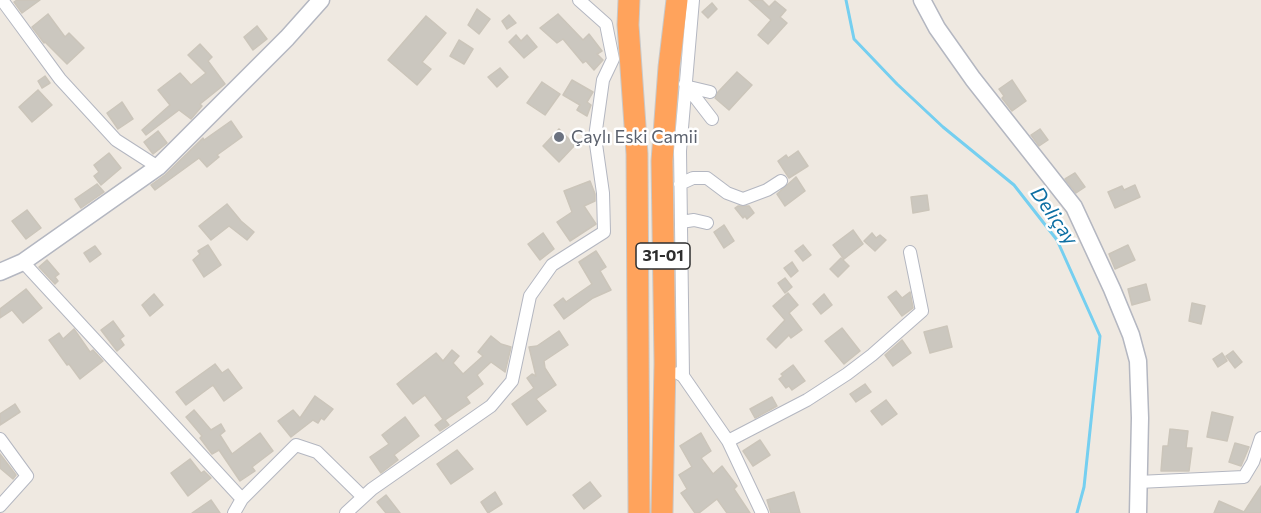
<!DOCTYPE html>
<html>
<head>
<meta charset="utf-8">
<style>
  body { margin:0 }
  canvas { display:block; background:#efe9e1 }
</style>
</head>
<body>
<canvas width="1261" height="513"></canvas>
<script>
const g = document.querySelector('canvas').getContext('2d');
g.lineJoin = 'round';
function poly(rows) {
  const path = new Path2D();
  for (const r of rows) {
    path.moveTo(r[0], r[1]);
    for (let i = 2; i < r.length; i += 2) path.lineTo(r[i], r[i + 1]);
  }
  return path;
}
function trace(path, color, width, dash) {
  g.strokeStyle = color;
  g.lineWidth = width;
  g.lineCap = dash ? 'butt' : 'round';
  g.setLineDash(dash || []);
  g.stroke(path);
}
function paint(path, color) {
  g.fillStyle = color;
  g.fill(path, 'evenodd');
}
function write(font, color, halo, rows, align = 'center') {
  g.font = font + ' Commissioner,sans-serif';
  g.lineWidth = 5;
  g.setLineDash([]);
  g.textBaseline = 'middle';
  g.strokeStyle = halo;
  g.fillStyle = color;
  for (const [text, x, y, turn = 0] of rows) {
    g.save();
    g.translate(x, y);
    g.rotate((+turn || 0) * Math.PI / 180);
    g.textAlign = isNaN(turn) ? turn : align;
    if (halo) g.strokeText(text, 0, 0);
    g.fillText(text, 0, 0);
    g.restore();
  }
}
const stream = poly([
  [846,0,854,39,897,84,943,127,1014,185,1057,240,1100,336,1084,487,1077,513]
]);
const building = poly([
  [17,0,40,0,22,13,14,2,17,0],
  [749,0,762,0,769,7,775,1,786,10,780,17,787,23,768,44,758,35,771,20,749,0],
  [712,3,717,9,708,18,702,12,712,3],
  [477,9,490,19,479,34,468,25,477,9],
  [48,14,65,37,69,33,84,48,67,64,45,42,44,43,32,27,48,14],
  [558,14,583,40,589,34,602,51,597,54,603,60,594,70,586,61,583,63,563,39,557,43,540,28,558,14],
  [509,15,516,23,507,29,502,21,509,15],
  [426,16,446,33,422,62,431,69,417,85,388,60,426,16],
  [257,26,267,39,253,50,244,37,257,26],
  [516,35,521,41,527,35,537,47,524,58,509,42,516,35],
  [459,40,473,49,464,64,450,56,459,40],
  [200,44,212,57,208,61,225,84,200,104,202,106,191,119,179,110,146,135,142,130,170,105,158,90,180,73,191,85,206,73,188,55,200,44],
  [500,68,508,77,497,87,488,77,500,68],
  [737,72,752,85,729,110,715,98,718,92,737,72],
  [45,76,50,83,42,88,38,81,45,76],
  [572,80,593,92,587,102,591,105,587,116,577,110,580,105,563,95,572,80],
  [1012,80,1026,101,1012,111,1002,98,1004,96,999,89,1012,80],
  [542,82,560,94,545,115,527,103,542,82],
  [38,90,52,105,32,122,19,107,38,90],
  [122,102,133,119,118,129,107,113,122,102],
  [231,121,242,137,217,155,219,157,207,167,199,158,155,190,151,185,165,175,203,138,204,140,231,121],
  [559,129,575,145,559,162,543,146,559,129],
  [1040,129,1048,140,1039,146,1031,135,1040,129],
  [158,131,167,143,153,154,144,142,158,131],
  [798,151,808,166,789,178,778,161,786,155,788,158,798,151],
  [109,153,121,168,101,185,94,176,99,172,94,165,109,153],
  [1075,173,1085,187,1076,193,1065,179,1075,173],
  [796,177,805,191,785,206,777,194,796,177],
  [590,181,595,194,595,201,584,206,596,224,570,241,557,222,572,212,564,191,590,181],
  [97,184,104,192,81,208,75,199,97,184],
  [1135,185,1140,197,1115,208,1108,192,1122,186,1124,190,1135,185],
  [927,195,929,210,913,213,911,197,927,195],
  [227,204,241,221,254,232,247,240,229,226,211,240,199,226,227,204],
  [738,206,749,206,754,213,747,219,745,216,743,218,735,208,738,206],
  [27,210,41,228,26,239,12,221,27,210],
  [724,225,734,241,724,248,714,232,724,225],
  [853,230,863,244,844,259,833,245,853,230],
  [543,233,554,249,540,260,528,244,543,233],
  [872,233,876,238,880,235,886,240,875,251,864,241,872,233],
  [208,245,221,265,204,277,193,260,200,254,198,251,208,245],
  [803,245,811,255,803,261,795,251,803,245],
  [1128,245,1135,260,1115,269,1109,254,1128,245],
  [95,246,101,254,90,262,84,253,95,246],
  [596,251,606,267,600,271,611,290,593,298,564,319,554,305,563,298,566,302,592,284,579,262,596,251],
  [841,258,849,266,838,277,830,269,841,258],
  [47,260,59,274,55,277,58,281,55,284,39,267,47,260],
  [792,262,798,271,791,277,784,268,792,262],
  [785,278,792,287,785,293,778,283,785,278],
  [1146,284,1150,300,1132,305,1128,289,1146,284],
  [26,289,42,308,23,323,12,310,0,318,0,309,26,289],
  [896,291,902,298,910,292,913,308,902,316,888,297,896,291],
  [788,293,798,305,789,313,802,330,791,338,789,335,776,348,767,339,785,320,773,306,788,293],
  [154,294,163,305,150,316,142,305,154,294],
  [824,294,832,305,821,314,813,304,824,294],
  [1192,303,1205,306,1201,324,1189,321,1192,303],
  [113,321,124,336,120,339,124,345,117,351,101,330,113,321],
  [947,326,952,347,930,353,924,332,947,326],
  [842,328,860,351,844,364,825,341,842,328],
  [74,329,90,352,93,350,103,361,80,379,69,364,67,365,49,340,59,333,63,339,74,329],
  [559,331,568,345,544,361,545,368,556,385,536,399,546,411,527,425,512,404,534,388,527,378,532,374,536,376,529,347,537,346,559,331],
  [491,336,501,344,511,347,505,372,491,362,477,375,483,384,466,397,470,403,445,420,449,425,440,431,435,425,443,419,425,395,413,404,397,384,436,353,443,361,452,350,459,356,453,363,463,374,483,356,478,352,491,336],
  [902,340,911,353,893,366,885,355,902,340],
  [1233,351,1242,362,1235,368,1226,356,1233,351],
  [1222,353,1227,361,1218,367,1213,359,1222,353],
  [215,364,222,373,228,369,242,388,224,401,213,385,186,405,176,392,215,364],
  [793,365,805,381,792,390,789,386,786,388,779,379,783,376,781,374,793,365],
  [865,384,871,392,856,402,850,394,865,384],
  [315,396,333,409,324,420,321,418,318,423,313,420,291,437,278,421,293,410,300,418,315,396],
  [772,397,777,406,755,418,750,409,772,397],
  [886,400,897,414,882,425,871,411,886,400],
  [15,404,20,412,0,425,0,414,15,404],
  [194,410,211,430,221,424,225,431,220,435,232,454,260,433,273,451,252,467,255,471,240,481,219,450,212,454,200,438,202,436,186,417,194,410],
  [1212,412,1233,417,1227,441,1207,437,1212,412],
  [405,417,419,436,394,455,398,460,381,473,370,457,389,444,382,435,405,417],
  [1170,429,1188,431,1186,448,1192,448,1189,471,1161,471,1163,446,1168,446,1170,429],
  [701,433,711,451,701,458,713,474,722,466,737,486,734,489,750,513,727,513,717,499,699,513,695,513,681,493,687,489,679,475,692,467,680,446,701,433],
  [760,440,770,455,753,466,743,451,760,440],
  [1235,443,1249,447,1241,466,1229,462,1235,443],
  [457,450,473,469,451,484,437,464,457,450],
  [0,454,16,475,13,479,0,468,0,454],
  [190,459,201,473,204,471,211,478,188,496,171,473,190,459],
  [590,482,601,496,584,509,573,495,590,482],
  [1261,486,1261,513,1214,513,1219,501,1244,512,1261,486],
  [495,492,502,504,488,513,481,502,495,492],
  [794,492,800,513,771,513,767,500,794,492],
  [386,495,400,513,386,513,377,502,386,495],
  [211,500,220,513,192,513,211,500]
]);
const street = poly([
  [2,0,60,79,116,140,158,167],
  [685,84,712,119],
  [689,87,710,92],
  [680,184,693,178,707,178,727,193,743,199,767,190,781,181],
  [681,222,694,220,707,223],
  [23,262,242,499,234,513],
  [678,373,683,376,728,441,762,513],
  [683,376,680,151,693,0],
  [0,439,27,476,0,506],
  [728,441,807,400,847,374,872,355,922,311,910,252],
  [1138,482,1244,477,1253,462,1261,438],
  [242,499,296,445,317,452,363,497],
  [346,513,372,489,491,406,512,381,530,296,552,265,604,232,603,193,595,137,603,80,613,59,606,24,579,0]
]);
const secondary = poly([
  [922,0,937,28,973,79,1074,207,1112,289,1131,335,1138,361,1140,418,1138,513],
  [0,272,23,262,158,167,287,38,321,0]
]);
const highway = poly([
  [629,0,628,25,637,154,639,513],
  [662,513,665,363,662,161,669,67,677,0]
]);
const markers = [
  [559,137,6,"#6b7280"]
];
const shields = [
  [663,256,54]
];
const shieldNames = [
  ["31-01",663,256]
];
const worshipNames = [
  ["Çaylı Eski Camii",571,137]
];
const waterNames = [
  ["Deliçay",1054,216,55]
];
trace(stream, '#75cff0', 3);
paint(building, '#cbc7bf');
trace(building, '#cbc5ba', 1.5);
trace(street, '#b4b7c1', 14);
trace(secondary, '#b4b7c1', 19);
trace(highway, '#c9c9c9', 23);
trace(street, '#fff', 12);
trace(secondary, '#fff', 16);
trace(highway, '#ffa35c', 21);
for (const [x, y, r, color] of markers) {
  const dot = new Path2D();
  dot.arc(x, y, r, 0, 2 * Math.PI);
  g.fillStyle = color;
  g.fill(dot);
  trace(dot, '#fff', 2);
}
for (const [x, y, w] of shields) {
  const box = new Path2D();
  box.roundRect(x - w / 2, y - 13, w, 26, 4.5);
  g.fillStyle = '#fff';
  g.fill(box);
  trace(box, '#2e2e2e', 1.5);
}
write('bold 16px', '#2e2e2e', null, shieldNames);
write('18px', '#5b616d', '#fff', worshipNames, 'left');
write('italic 20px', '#0d6fa3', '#fff', waterNames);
</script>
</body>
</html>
